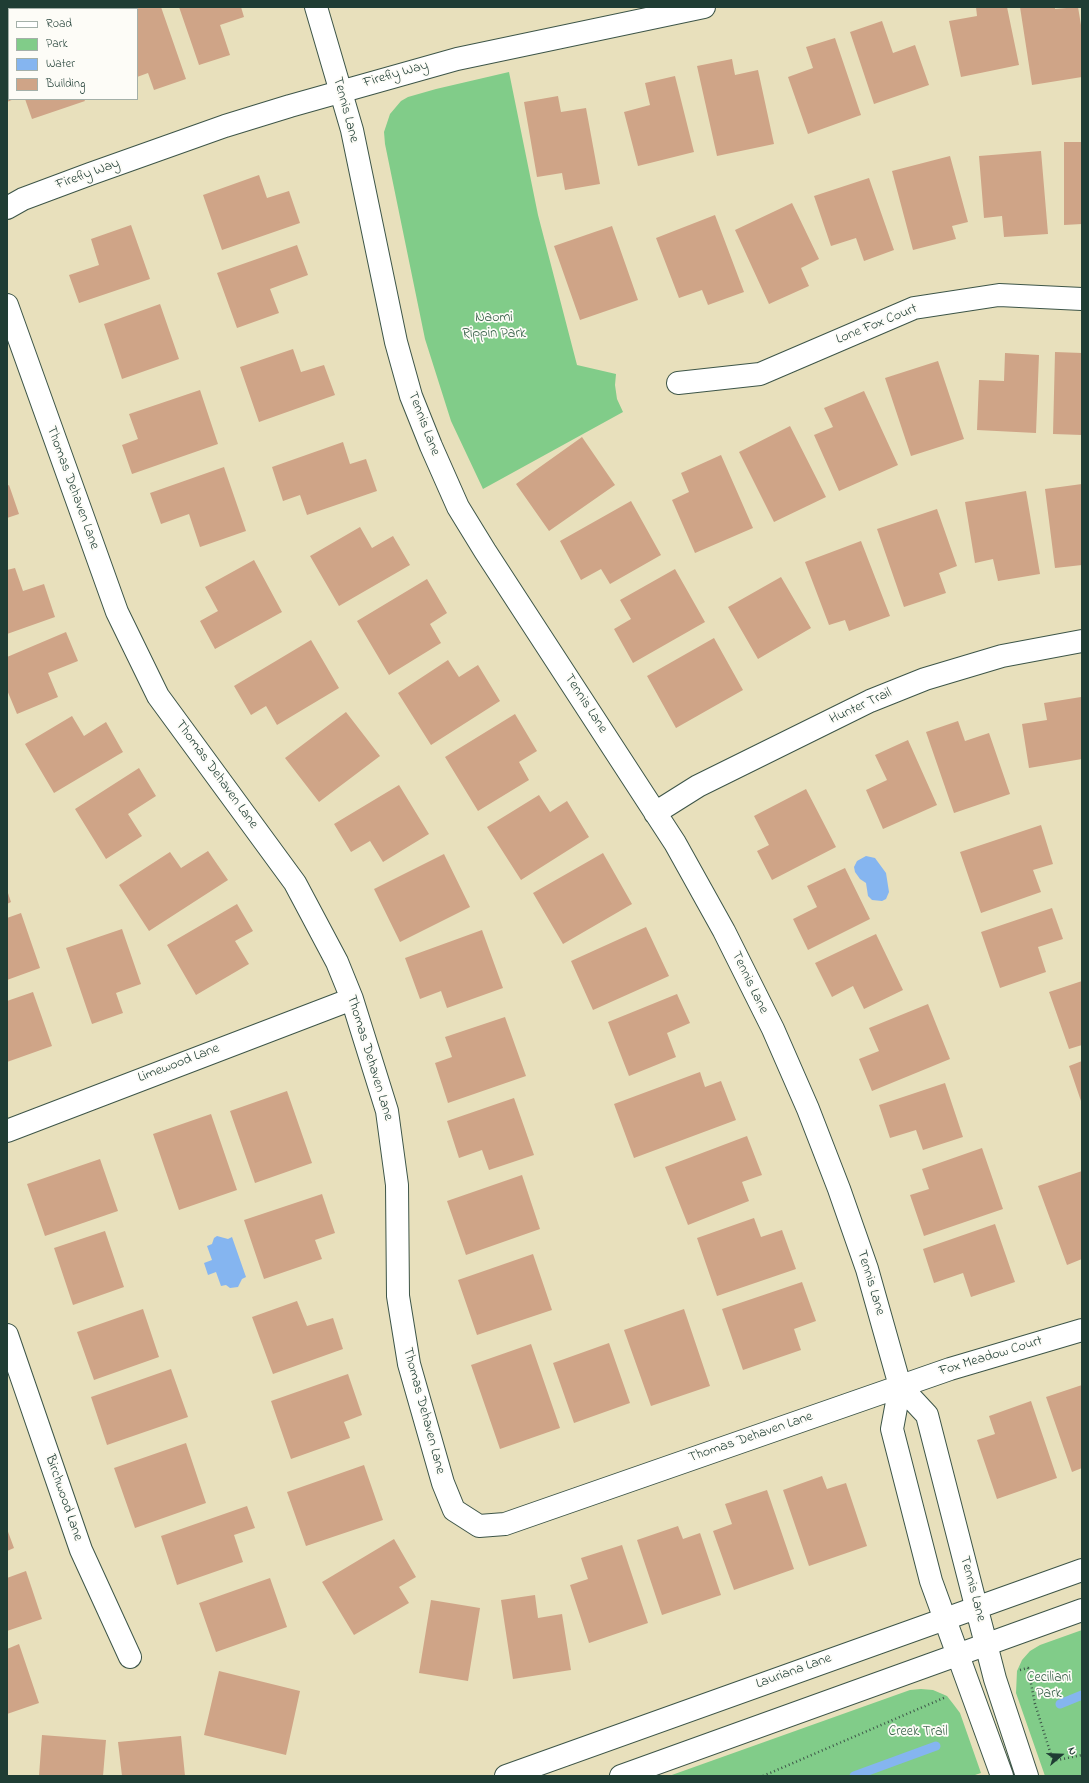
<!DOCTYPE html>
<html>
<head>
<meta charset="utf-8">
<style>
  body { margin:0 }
  #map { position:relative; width:1089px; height:1783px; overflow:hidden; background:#e8e0bc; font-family:"Indie Flower",sans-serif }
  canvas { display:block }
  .frame { position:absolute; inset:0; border:8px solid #1f3d34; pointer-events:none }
  .legend { position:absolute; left:8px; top:8px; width:130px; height:92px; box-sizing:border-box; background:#fdfcf7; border:1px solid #a4b0a9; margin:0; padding:5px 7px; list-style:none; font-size:12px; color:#1f3d34 }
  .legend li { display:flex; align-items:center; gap:8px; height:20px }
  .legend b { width:20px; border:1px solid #a4b0a9 }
  .north { position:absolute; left:1041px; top:1735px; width:40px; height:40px; -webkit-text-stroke:3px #fdfcf7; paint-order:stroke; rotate:71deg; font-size:11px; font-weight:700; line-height:16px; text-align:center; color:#1f3d34 }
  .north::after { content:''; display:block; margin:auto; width:14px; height:18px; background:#1f3d34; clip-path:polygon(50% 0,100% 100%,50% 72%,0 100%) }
</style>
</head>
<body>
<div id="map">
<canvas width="1089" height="1783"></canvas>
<div class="frame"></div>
<ul class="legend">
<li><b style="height:5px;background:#fff"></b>Road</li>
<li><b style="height:11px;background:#81cc89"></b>Park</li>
<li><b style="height:11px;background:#85b5f0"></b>Water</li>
<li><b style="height:11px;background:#cfa487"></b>Building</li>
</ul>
<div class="north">N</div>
</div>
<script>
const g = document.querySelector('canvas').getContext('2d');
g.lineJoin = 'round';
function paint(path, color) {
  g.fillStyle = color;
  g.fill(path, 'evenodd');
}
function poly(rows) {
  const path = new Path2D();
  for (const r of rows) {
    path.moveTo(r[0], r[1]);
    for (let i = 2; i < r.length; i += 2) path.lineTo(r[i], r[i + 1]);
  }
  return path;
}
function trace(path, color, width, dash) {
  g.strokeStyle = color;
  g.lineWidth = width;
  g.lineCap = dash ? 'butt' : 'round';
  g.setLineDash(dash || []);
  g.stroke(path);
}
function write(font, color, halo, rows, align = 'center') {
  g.font = font + ' "Indie Flower",sans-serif';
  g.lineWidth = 3.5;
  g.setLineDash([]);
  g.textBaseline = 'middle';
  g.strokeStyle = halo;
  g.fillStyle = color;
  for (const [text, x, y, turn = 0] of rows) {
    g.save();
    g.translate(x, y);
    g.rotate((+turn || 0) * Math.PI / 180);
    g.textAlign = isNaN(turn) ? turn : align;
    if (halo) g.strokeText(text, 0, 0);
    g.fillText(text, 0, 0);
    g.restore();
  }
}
const green = poly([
  [509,72,538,215,577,365,616,374,615,385,617,399,623,412,483,489,451,421,425,339,385,144,384,132,390,114,401,101,408,97,436,89],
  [1082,1630,1082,1776,1045,1776,1016,1693,1017,1671,1022,1660,1030,1651,1040,1645],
  [921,1689,933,1690,947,1696,954,1705,960,1713,981,1773,972,1776,669,1776,910,1690]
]);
const water = poly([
  [866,856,875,858,886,873,889,892,886,899,882,901,872,900,868,896,866,883,860,879,855,872,854,867,857,861],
  [217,1236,228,1239,232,1237,246,1277,242,1279,238,1287,230,1288,226,1285,221,1286,216,1272,208,1275,204,1263,212,1260,207,1246,212,1244,214,1238]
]);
const stream = poly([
  [1060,1704,1082,1695],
  [854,1776,936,1746]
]);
const building = poly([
  [7,7,59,7,60,9,9,9,9,32,7,33],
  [110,7,161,7,186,79,154,90,148,73,137,77,137,9,105,9],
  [179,7,241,7,244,17,220,25,230,55,199,65],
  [976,7,1007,7,1019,65,961,77,949,21,977,16],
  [1020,7,1055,7,1055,9,1078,7,1082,31,1082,77,1032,85],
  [882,21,893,53,915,45,929,85,874,104,850,32],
  [835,38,861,115,808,134,788,77,813,68,806,47],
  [732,59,735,75,758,70,774,144,717,156,697,66],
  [9,65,9,99,14,99,7,102,7,66],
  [675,76,694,152,638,166,624,112,650,105,645,83],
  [558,96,561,112,586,108,600,184,565,190,562,173,537,177,524,102],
  [25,99,84,99,85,101,32,119],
  [1064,142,1082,142,1082,224,1064,225],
  [1041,151,1048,234,1004,237,1002,216,984,218,979,156],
  [950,156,968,222,952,226,956,239,913,250,892,171],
  [259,175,267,198,289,191,300,223,222,250,203,195],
  [869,178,894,250,864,261,856,238,831,246,814,196],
  [792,203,819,259,801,268,809,286,769,304,735,230],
  [715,215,744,292,708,305,702,290,679,298,656,238],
  [131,225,150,279,79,303,69,275,99,265,91,239],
  [612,226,638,300,580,320,554,246],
  [297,245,308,275,270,289,279,313,237,328,217,273],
  [160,304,179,359,122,379,104,324],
  [293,349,301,372,324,365,335,395,259,422,240,367],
  [1055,352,1082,353,1082,435,1053,434],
  [1005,353,1039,355,1036,433,977,430,979,380,1004,381],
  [938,361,964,439,911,456,885,378],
  [200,390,218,444,132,474,122,445,138,439,129,414],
  [864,391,898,465,839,491,814,435,833,427,824,408],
  [790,426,826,497,774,522,739,452],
  [582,437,615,485,549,531,516,484],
  [343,442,350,464,366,459,377,491,307,515,300,495,283,501,272,467],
  [721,455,753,528,695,553,672,500,689,492,681,473],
  [224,467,246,531,200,547,189,514,161,524,150,493],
  [1082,484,1082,565,1055,568,1045,489],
  [9,485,19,514,7,518,7,486],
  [1026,491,1040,574,998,581,993,559,975,563,965,502],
  [631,501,661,555,610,584,601,569,581,580,560,541],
  [937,509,957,566,939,573,946,593,904,607,877,529],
  [360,527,372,548,393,536,410,565,339,606,310,556],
  [861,541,890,616,849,631,845,620,829,625,805,562],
  [254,560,282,612,215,649,200,621,218,611,205,587],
  [15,568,23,591,44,584,55,617,7,634,7,570],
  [675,569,705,622,633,663,614,629,631,619,620,600],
  [781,577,811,628,758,659,728,607],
  [427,579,447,613,430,624,441,643,389,675,357,621],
  [66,632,78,661,48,673,58,697,17,714,7,690,7,657],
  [714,638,743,690,676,728,647,676],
  [311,640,339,688,277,725,266,706,251,715,234,686],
  [448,660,459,677,478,665,500,701,431,745,398,693],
  [1081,697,1082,759,1029,768,1022,724,1047,720,1044,703],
  [346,712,380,756,319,802,285,758],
  [515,714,537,751,519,762,529,780,478,811,445,757],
  [72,716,84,736,106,722,123,752,54,793,25,744],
  [958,721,965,741,989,733,1010,794,954,813,926,732],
  [908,740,937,805,883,829,866,790,887,780,875,755],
  [139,768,156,796,128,814,142,836,106,859,75,809],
  [399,785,429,834,383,862,370,841,351,852,334,824],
  [806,789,836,847,772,880,757,851,769,845,754,816],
  [539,795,550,812,567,801,589,837,521,880,487,827],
  [1041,825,1053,864,1033,870,1041,892,981,913,960,852],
  [208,851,228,880,149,931,119,885,170,852,181,868],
  [603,853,632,904,563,944,533,893],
  [444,854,470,907,400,942,374,889],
  [845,868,870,919,808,950,793,919,817,907,807,886],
  [7,890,11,902,7,904],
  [237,904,253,931,235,941,249,964,196,995,167,945],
  [1052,908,1063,939,1038,947,1046,972,1000,988,981,932],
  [21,913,40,968,7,980,7,918],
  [646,927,669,976,593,1010,571,961],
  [122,929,141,984,116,993,123,1013,92,1024,66,948],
  [482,930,503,988,447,1008,441,991,420,999,405,958],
  [876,934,903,990,864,1009,853,986,832,997,815,963],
  [1082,981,1082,1045,1069,1049,1049,992],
  [33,992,52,1046,7,1062,7,1001],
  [677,994,690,1023,667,1033,676,1057,629,1076,608,1022],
  [928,1004,950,1059,872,1091,859,1059,879,1051,869,1028],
  [505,1017,526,1076,448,1103,435,1063,452,1057,445,1037],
  [1082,1061,1082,1104,1069,1066],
  [700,1072,705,1087,721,1081,736,1120,634,1158,614,1104],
  [945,1083,963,1137,923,1150,916,1130,890,1138,879,1105],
  [287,1091,312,1163,255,1183,230,1111],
  [514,1098,534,1155,489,1170,482,1150,459,1158,447,1121],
  [211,1114,237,1190,179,1210,153,1134],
  [747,1136,762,1175,742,1182,749,1201,688,1225,665,1167],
  [982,1148,1003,1209,924,1236,910,1195,929,1189,922,1169],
  [100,1159,118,1211,45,1236,27,1184],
  [1082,1171,1082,1259,1067,1265,1038,1186],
  [522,1175,540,1229,466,1255,447,1201],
  [322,1194,335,1233,315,1240,322,1259,264,1279,244,1220],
  [754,1218,761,1237,782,1230,796,1269,717,1296,697,1238],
  [995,1224,1015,1282,971,1297,963,1273,934,1283,923,1249],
  [105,1231,124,1287,73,1305,54,1248],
  [533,1254,552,1310,477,1335,458,1280],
  [802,1282,816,1321,794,1329,801,1350,743,1370,722,1309],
  [297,1301,307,1326,333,1318,343,1349,273,1374,252,1317],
  [143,1309,159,1357,94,1380,77,1332],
  [684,1309,710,1386,651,1406,624,1330],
  [609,1343,630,1403,574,1423,553,1363],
  [531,1344,560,1428,500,1449,471,1365],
  [171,1369,188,1417,107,1445,91,1397],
  [348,1374,362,1415,344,1422,350,1438,291,1459,271,1401],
  [1082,1385,1082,1468,1072,1472,1046,1397],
  [1031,1401,1057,1478,997,1499,977,1440,995,1434,989,1416],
  [186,1443,206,1503,135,1528,114,1468],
  [364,1465,383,1520,306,1546,287,1492],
  [822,1476,827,1489,846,1483,867,1546,809,1566,783,1490],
  [767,1490,794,1569,734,1590,713,1531,732,1524,725,1504],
  [247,1506,255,1528,234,1535,243,1562,177,1585,161,1536],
  [678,1526,683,1539,700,1533,721,1595,662,1615,637,1540],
  [7,1529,14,1548,7,1551],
  [394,1539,416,1577,399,1587,409,1603,354,1635,322,1582],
  [622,1545,648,1623,589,1643,570,1585,588,1579,581,1558],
  [26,1571,42,1619,7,1631,7,1578],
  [270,1578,287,1627,216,1652,199,1603],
  [535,1595,538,1618,562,1614,571,1670,513,1679,501,1600],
  [431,1600,480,1608,468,1681,419,1673],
  [19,1644,39,1703,7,1714,7,1649],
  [219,1671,300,1691,286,1755,204,1735],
  [42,1735,106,1740,103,1776,39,1776],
  [181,1736,185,1776,122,1776,118,1742]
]);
const path = poly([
  [1020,1670,1028,1668,1035,1704,1053,1761,1082,1755],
  [763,1776,946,1697]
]);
const street = poly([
  [316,7,352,130,396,342,411,396,431,446,458,507,485,551,675,843,724,931,773,1029,808,1109,839,1189,867,1269,900,1386,927,1415,976,1606],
  [7,208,23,199,90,174,225,126,290,106,457,59,704,7],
  [7,305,117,612,158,696,295,883,337,962,352,999,387,1111,397,1185,398,1296,409,1364,443,1483,454,1510,479,1526,505,1524,950,1369,1082,1330],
  [678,383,760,374,914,308,999,295,1082,299],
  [655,813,698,786,870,701,925,679,1002,656,1082,641],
  [7,1131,352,999],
  [7,1335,81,1550,130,1657],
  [900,1386,892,1429,931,1581,1002,1776],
  [986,1644,995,1679,1027,1776]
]);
const secondary = poly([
  [976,1606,986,1644],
  [506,1776,1082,1570],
  [621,1776,1082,1610]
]);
const streetNames = [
  ["Firefly Way",396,75,-16],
  ["Tennis Lane",345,110,75],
  ["Firefly Way",88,175,-20],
  ["Lone Fox Court",877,325,-22],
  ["Tennis Lane",423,424,69],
  ["Thomas Dehaven Lane",72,488,70],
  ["Tennis Lane",585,704,57],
  ["Hunter Trail",861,707,-25],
  ["Thomas Dehaven Lane",216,775,54],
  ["Tennis Lane",749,983,64],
  ["Thomas Dehaven Lane",369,1058,73],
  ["Limewood Lane",179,1064,-21],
  ["Tennis Lane",870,1283,73],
  ["Fox Meadow Court",991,1357,-17],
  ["Thomas Dehaven Lane",423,1411,75],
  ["Thomas Dehaven Lane",751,1438,-19],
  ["Birchwood Lane",63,1498,71],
  ["Tennis Lane",972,1589,75],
  ["Lauriana Lane",794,1672,-20]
];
const parkNames = [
  ["Naomi",494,319],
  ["Rippin Park",494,335],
  ["Ceciliani",1049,1679],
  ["Park",1049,1695],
  ["Creek Trail",918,1733]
];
paint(green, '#81cc89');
paint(water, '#85b5f0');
trace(stream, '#85b5f0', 9);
paint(building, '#cfa487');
trace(street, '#3d5548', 24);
trace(secondary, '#3d5548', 24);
trace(path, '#3d5548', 2.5, [1, 3]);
trace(street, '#fff', 22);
trace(secondary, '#fff', 22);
write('14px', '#1f3d34', '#fdfcf7', streetNames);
write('14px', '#386149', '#fdfcf7', parkNames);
</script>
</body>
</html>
